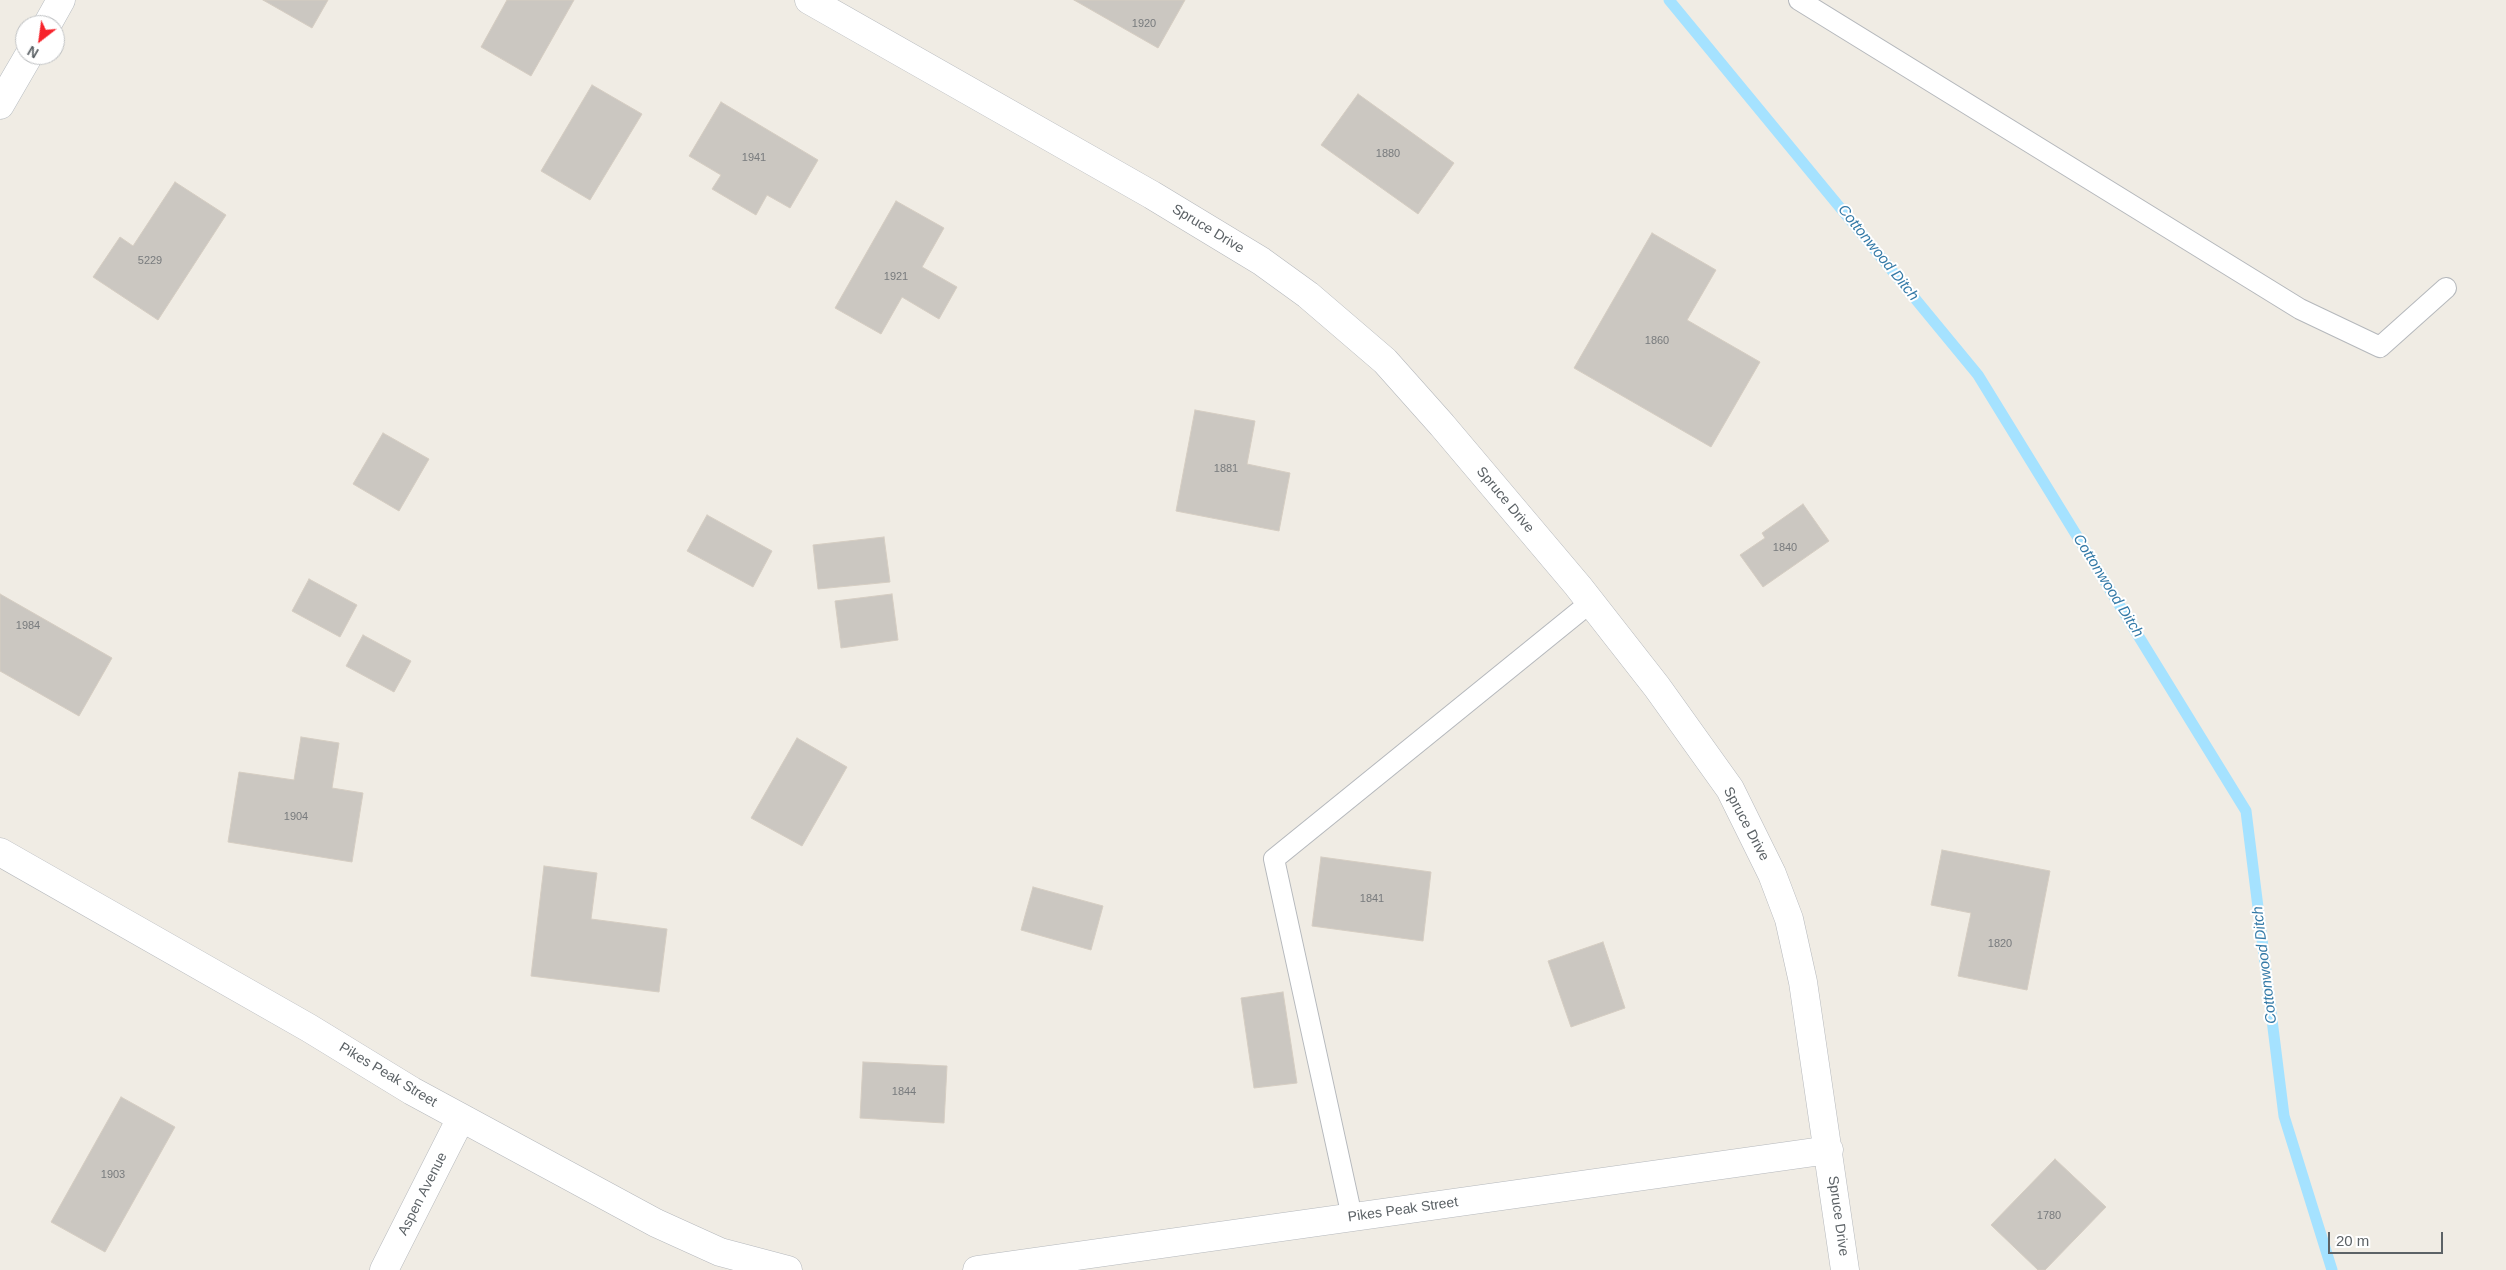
<!DOCTYPE html>
<html>
<head>
<meta charset="utf-8">
<style>
  body { margin:0 }
  #map { position:relative; width:2506px; height:1270px; overflow:hidden; background:#f0ece4; font-family:Arial,sans-serif }
  canvas { display:block }
  .north { position:absolute; left:15px; top:15px; width:50px; height:50px; box-sizing:border-box; background:#fff; border:1px solid #bec0c2; border-radius:50%; rotate:210deg; font-size:14px; font-weight:700; line-height:20px; text-align:center; color:#5c6266 }
  .north::after { content:''; display:block; margin:auto; width:18px; height:22px; background:#f7232b; clip-path:polygon(50% 0,100% 100%,50% 72%,0 100%) }
  .scale { position:absolute; left:2328px; top:1232px; width:115px; height:22px; box-sizing:border-box; border:2px solid #5c6266; border-top:0; padding-left:6px; font-size:15px; line-height:18px; white-space:nowrap; color:#5c6266; -webkit-text-stroke:4px #fff; paint-order:stroke }
</style>
</head>
<body>
<div id="map">
<canvas width="2506" height="1270"></canvas>
<div class="north">N</div>
<div class="scale">20 m</div>
</div>
<script>
const g = document.querySelector('canvas').getContext('2d');
g.lineJoin = 'round';
function poly(rows) {
  const path = new Path2D();
  for (const r of rows) {
    path.moveTo(r[0], r[1]);
    for (let i = 2; i < r.length; i += 2) path.lineTo(r[i], r[i + 1]);
  }
  return path;
}
function trace(path, color, width, dash) {
  g.strokeStyle = color;
  g.lineWidth = width;
  g.lineCap = dash ? 'butt' : 'round';
  g.setLineDash(dash || []);
  g.stroke(path);
}
function paint(path, color) {
  g.fillStyle = color;
  g.fill(path, 'evenodd');
}
function write(font, color, halo, rows, align = 'center') {
  g.font = font + ' Arial,sans-serif';
  g.lineWidth = 4;
  g.setLineDash([]);
  g.textBaseline = 'middle';
  g.strokeStyle = halo;
  g.fillStyle = color;
  for (const [text, x, y, turn = 0] of rows) {
    g.save();
    g.translate(x, y);
    g.rotate((+turn || 0) * Math.PI / 180);
    g.textAlign = isNaN(turn) ? turn : align;
    if (halo) g.strokeText(text, 0, 0);
    g.fillText(text, 0, 0);
    g.restore();
  }
}
const stream = poly([
  [1669,0,1978,375,2246,811,2284,1116,2332,1270]
]);
const building = poly([
  [263,0,328,0,312,28,263,0],
  [507,0,574,0,531,76,481,47,507,0],
  [1074,0,1185,0,1158,48,1074,0],
  [592,85,642,114,590,200,541,171,592,85],
  [1358,94,1454,163,1418,214,1321,145,1358,94],
  [721,102,818,160,790,208,767,195,756,215,712,189,721,175,689,156,721,102],
  [175,182,226,215,158,320,93,277,120,237,133,246,175,182],
  [896,201,944,228,922,267,957,287,939,319,902,297,881,334,835,308,896,201],
  [1652,233,1716,270,1687,320,1760,362,1711,447,1574,368,1652,233],
  [1195,410,1255,421,1247,464,1290,473,1279,531,1176,511,1195,410],
  [383,433,429,459,399,511,353,484,383,433],
  [1803,504,1829,541,1763,587,1740,555,1765,538,1762,533,1803,504],
  [707,515,772,551,753,587,687,551,707,515],
  [884,537,890,582,818,589,813,545,884,537],
  [309,579,357,605,340,637,292,611,309,579],
  [0,594,112,658,79,716,0,671,0,594],
  [892,594,898,640,841,648,835,601,892,594],
  [363,635,411,661,394,692,346,666,363,635],
  [301,737,339,743,332,788,363,793,352,862,228,842,239,772,294,780,301,737],
  [797,738,847,767,802,846,751,818,797,738],
  [1942,850,2050,871,2027,990,1958,976,1971,913,1931,905,1942,850],
  [1321,857,1431,872,1423,941,1312,926,1321,857],
  [544,866,597,873,591,919,667,929,659,992,531,976,544,866],
  [1033,887,1103,906,1091,950,1021,930,1033,887],
  [1603,942,1625,1008,1571,1027,1548,961,1603,942],
  [1283,992,1297,1083,1254,1088,1241,998,1283,992],
  [863,1062,947,1066,944,1123,860,1118,863,1062],
  [121,1097,175,1127,105,1252,51,1222,121,1097],
  [2055,1159,2106,1207,2045,1270,2038,1270,1991,1225,2055,1159]
]);
const lane = poly([
  [1799,0,2300,309,2380,347,2446,288],
  [1352,1217,1274,859,1591,602]
]);
const street = poly([
  [809,0,1152,195,1261,261,1308,295,1385,361,1442,425,1578,586,1657,687,1730,789,1772,874,1789,919,1803,982,1845,1270],
  [0,852,309,1028,412,1091,656,1223,720,1252,788,1270],
  [384,1270,461,1118],
  [977,1270,1829,1150]
]);
const secondary = poly([
  [47,25,61,0],
  [0,105,29,55]
]);
const numberNames = [
  ["1920",1144,24],
  ["1880",1388,154],
  ["1941",754,158],
  ["5229",150,261],
  ["1921",896,277],
  ["1860",1657,341],
  ["1881",1226,469],
  ["1840",1785,548],
  ["1984",28,626],
  ["1904",296,817],
  ["1841",1372,899],
  ["1820",2000,944],
  ["1844",904,1092],
  ["1903",113,1175],
  ["1780",2049,1216]
];
const streetNames = [
  ["Spruce Drive",1208,229,31],
  ["Spruce Drive",1505,500,50],
  ["Spruce Drive",1746,824,62],
  ["Pikes Peak Street",388,1075,31],
  ["Aspen Avenue",423,1194,-63],
  ["Pikes Peak Street",1403,1210,-8],
  ["Spruce Drive",1838,1216,82]
];
const waterNames = [
  ["Cottonwood Ditch",1878,253,51],
  ["Cottonwood Ditch",2108,586,58],
  ["Cottonwood Ditch",2265,965,-97]
];
trace(stream, '#a5e2ff', 11);
paint(building, '#cbc7c1');
trace(building, '#d5cdc2', 1);
trace(lane, '#b5b8bc', 22);
trace(street, '#b5b8bc', 29);
trace(secondary, '#b6bbc0', 29);
trace(lane, '#fff', 20);
trace(street, '#fff', 28);
trace(secondary, '#fff', 28);
write('11px', '#787b7d', null, numberNames);
write('14px', '#5c6266', '#fff', streetNames);
write('italic 15px', '#347aa7', '#fff', waterNames);
</script>
</body>
</html>
